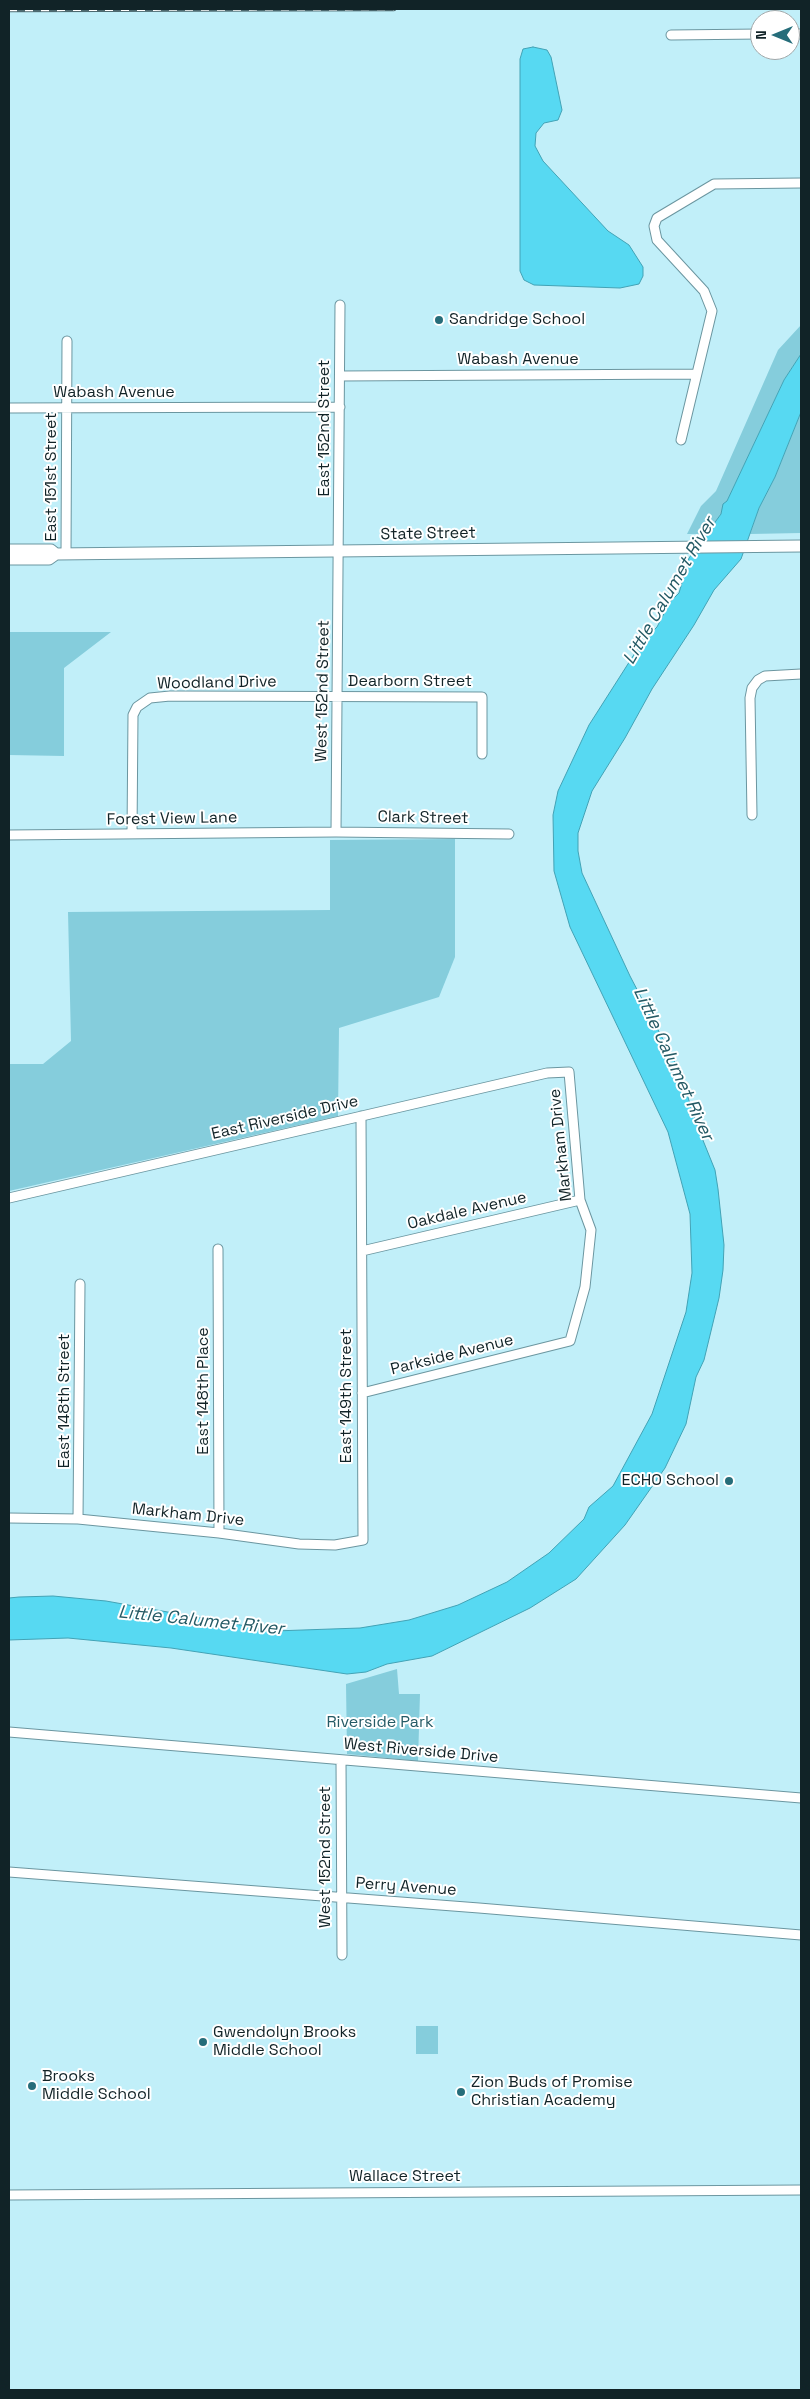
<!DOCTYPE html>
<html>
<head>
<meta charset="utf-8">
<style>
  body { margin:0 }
  #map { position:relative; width:810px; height:2399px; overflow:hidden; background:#c1eff9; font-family:"Space Grotesk",sans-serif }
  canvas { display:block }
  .frame { position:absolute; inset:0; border:10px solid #112327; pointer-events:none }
  .north { position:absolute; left:750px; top:10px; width:50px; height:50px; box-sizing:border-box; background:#fff; border:1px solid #a0a7a9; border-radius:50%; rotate:270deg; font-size:14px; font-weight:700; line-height:20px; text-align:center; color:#112327 }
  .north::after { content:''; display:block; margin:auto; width:18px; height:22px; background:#266d7a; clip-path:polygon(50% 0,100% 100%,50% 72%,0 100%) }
</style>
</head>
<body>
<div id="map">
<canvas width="810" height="2399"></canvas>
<div class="frame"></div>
<div class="north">N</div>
</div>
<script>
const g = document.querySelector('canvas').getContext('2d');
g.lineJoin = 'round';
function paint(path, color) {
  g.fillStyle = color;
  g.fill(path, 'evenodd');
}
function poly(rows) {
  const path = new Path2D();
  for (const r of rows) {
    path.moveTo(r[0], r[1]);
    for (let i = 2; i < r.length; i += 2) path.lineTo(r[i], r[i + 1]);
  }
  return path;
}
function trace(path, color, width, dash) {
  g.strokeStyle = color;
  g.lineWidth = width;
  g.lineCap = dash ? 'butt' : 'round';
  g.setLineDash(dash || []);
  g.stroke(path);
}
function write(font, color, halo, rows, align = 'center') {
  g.font = font + ' "Space Grotesk",sans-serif';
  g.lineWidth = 4;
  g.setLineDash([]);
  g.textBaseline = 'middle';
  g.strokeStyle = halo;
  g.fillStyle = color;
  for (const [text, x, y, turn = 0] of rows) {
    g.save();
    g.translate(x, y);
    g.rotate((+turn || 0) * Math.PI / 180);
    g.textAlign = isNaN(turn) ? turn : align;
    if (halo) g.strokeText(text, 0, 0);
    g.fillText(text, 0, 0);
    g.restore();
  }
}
const green = poly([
  [801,325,801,354,784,380,721,514,707,534,687,534,701,506,716,491,778,350],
  [801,412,801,533,750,534,759,508,775,477],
  [9,632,111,632,64,668,64,756,9,755],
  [455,839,455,957,439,997,339,1028,338,1116,9,1191,9,1064,43,1064,71,1041,68,912,330,910,330,840],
  [397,1669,399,1694,420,1694,418,1761,347,1754,346,1684],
  [416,2026,438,2026,438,2054,416,2054]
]);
const water = poly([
  [533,47,547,50,551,57,562,110,558,120,544,123,536,133,535,146,543,161,608,231,629,245,643,267,643,276,639,284,620,288,534,285,524,280,520,271,520,59,523,49,533,47],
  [801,354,801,412,775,477,759,508,741,559,714,590,694,625,652,689,625,738,592,791,578,833,578,851,582,873,630,976,679,1070,698,1128,715,1170,718,1189,724,1245,723,1270,719,1298,704,1360,696,1377,686,1424,665,1468,625,1525,576,1579,530,1608,432,1656,387,1664,366,1672,347,1674,171,1648,68,1638,9,1640,9,1598,19,1597,53,1596,106,1601,274,1631,360,1628,409,1620,458,1605,507,1582,549,1553,584,1519,589,1507,613,1486,652,1414,686,1312,692,1273,690,1214,668,1132,570,927,554,871,553,815,558,791,589,725,642,642,657,627,670,602,679,593,689,558,721,514,723,504,727,501,784,380,801,354]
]);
const street = poly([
  [790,34,801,34],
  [671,35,760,34],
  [340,376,696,374],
  [9,408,340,407],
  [681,440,712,311,704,291,657,240,654,226,657,218,714,184,801,183],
  [66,554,67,341],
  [752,815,750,698,752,688,758,680,765,676,801,674],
  [336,832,340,305],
  [132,834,133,715,137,707,150,698,170,696,482,697,482,754],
  [9,835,336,832,509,834],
  [9,1198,547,1073,569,1072,580,1200,591,1230,585,1287,570,1341,362,1393],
  [218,1249,219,1533],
  [362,1251,580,1200],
  [9,1518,78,1519,219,1533,299,1544,335,1545,363,1540,361,1116],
  [78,1519,80,1284],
  [9,1732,801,1798],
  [341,1760,342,1955],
  [9,1872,479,1908,801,1935],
  [9,2195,801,2190]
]);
const secondary = poly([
  [9,550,51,550,56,554,801,546],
  [9,559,49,559,56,554]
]);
const rail = poly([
  [9,10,394,9]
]);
const markers = [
  [439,320,5,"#266d7a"],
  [729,1481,5,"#266d7a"],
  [203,2042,5,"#266d7a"],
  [32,2086,5,"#266d7a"],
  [461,2092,5,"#266d7a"]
];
const poiNames = [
  ["Sandridge School",449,320],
  ["ECHO School",719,1481,"right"],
  ["Gwendolyn Brooks",213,2033],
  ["Middle School",213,2051],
  ["Brooks",42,2077],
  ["Middle School",42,2095],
  ["Zion Buds of Promise",471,2083],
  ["Christian Academy",471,2101]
];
const streetNames = [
  ["Wabash Avenue",518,360],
  ["Wabash Avenue",114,393],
  ["East 152nd Street",325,428,-90],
  ["East 151st Street",52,477,-90],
  ["State Street",428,534,-1],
  ["Dearborn Street",410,682],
  ["Woodland Drive",217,683,-1],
  ["West 152nd Street",323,691,-89],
  ["Clark Street",423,818,1],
  ["Forest View Lane",172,819,-1],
  ["East Riverside Drive",285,1118,-13],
  ["Markham Drive",561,1145,-96],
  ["Oakdale Avenue",467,1211,-13],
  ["Parkside Avenue",452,1355,-14],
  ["East 148th Place",204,1391,-90],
  ["East 149th Street",347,1396,-90],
  ["East 148th Street",65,1401,-90],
  ["Markham Drive",188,1515,6],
  ["West Riverside Drive",421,1751,5],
  ["West 152nd Street",326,1857,-90],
  ["Perry Avenue",406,1887,4],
  ["Wallace Street",405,2177]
];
const parkNames = [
  ["Riverside Park",380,1723]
];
const waterNames = [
  ["Little Calumet River",670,591,-60],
  ["Little Calumet River",673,1064,65],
  ["Little Calumet River",201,1621,6]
];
paint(green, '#85cddc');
paint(water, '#57d9f2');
trace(water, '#42a2b5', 1);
trace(street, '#6b96a0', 11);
trace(secondary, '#6b96a0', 13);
trace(street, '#fff', 9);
trace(secondary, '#fff', 11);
trace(rail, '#4d696f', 4.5);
trace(rail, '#fff', 2.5, [8]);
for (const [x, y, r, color] of markers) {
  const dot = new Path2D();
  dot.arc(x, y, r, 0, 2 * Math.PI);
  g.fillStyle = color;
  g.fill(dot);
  trace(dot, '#fff', 2);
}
write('16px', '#112327', '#fff', poiNames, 'left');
write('16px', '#112327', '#fff', streetNames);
write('16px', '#255b66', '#fff', parkNames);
write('italic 18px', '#245a65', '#fff', waterNames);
</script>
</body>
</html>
